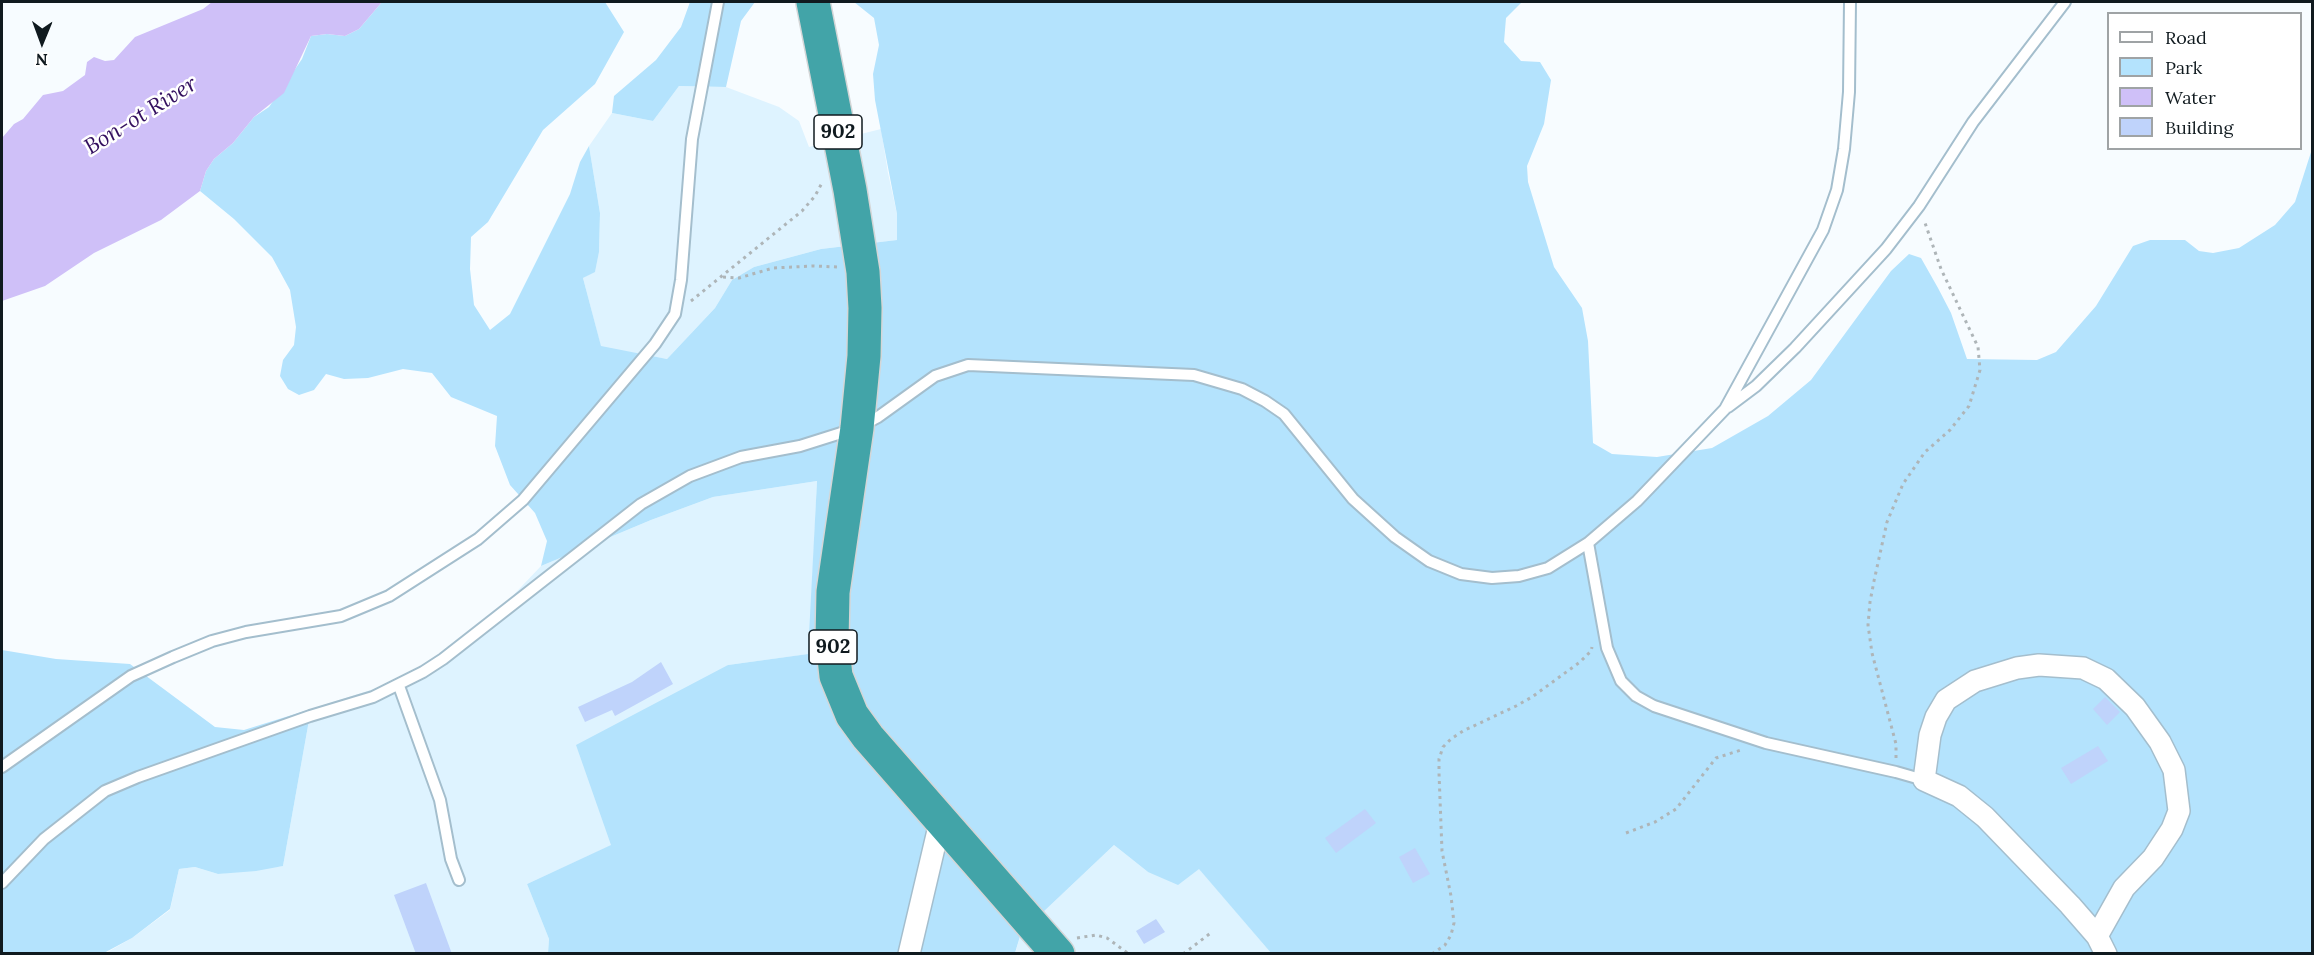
<!DOCTYPE html>
<html>
<head>
<meta charset="utf-8">
<style>
  body { margin:0 }
  #map { position:relative; width:2314px; height:955px; overflow:hidden; background:#f7fcff; font-family:Lora,serif }
  canvas { display:block }
  .frame { position:absolute; inset:0; border:3px solid #101a1f; pointer-events:none }
  .legend { position:absolute; left:2107px; top:12px; width:195px; height:138px; box-sizing:border-box; background:#fff; border:2px solid #9fa3a5; margin:0; padding:8px 10px; list-style:none; font-size:18px; color:#101a1f }
  .legend li { display:flex; align-items:center; gap:12px; height:30px }
  .legend b { width:30px; border:2px solid #9fa3a5 }
  .north { position:absolute; left:12px; top:12px; width:60px; height:60px; -webkit-text-stroke:4px #fff; paint-order:stroke; rotate:181deg; font-size:16px; font-weight:700; line-height:24px; text-align:center; color:#101a1f }
  .north::after { content:''; display:block; margin:auto; width:21px; height:27px; background:#101a1f; clip-path:polygon(50% 0,100% 100%,50% 72%,0 100%) }
</style>
</head>
<body>
<div id="map">
<canvas width="2314" height="955"></canvas>
<div class="frame"></div>
<ul class="legend">
<li><b style="height:8px;background:#fff"></b>Road</li>
<li><b style="height:16px;background:#b4e3fd"></b>Park</li>
<li><b style="height:16px;background:#cfc0f8"></b>Water</li>
<li><b style="height:16px;background:#bfd3fb"></b>Building</li>
</ul>
<div class="north">N</div>
</div>
<script>
const g = document.querySelector('canvas').getContext('2d');
g.lineJoin = 'round';
function paint(path, color) {
  g.fillStyle = color;
  g.fill(path, 'evenodd');
}
function poly(rows) {
  const path = new Path2D();
  for (const r of rows) {
    path.moveTo(r[0], r[1]);
    for (let i = 2; i < r.length; i += 2) path.lineTo(r[i], r[i + 1]);
  }
  return path;
}
function trace(path, color, width, dash) {
  g.strokeStyle = color;
  g.lineWidth = width;
  g.lineCap = dash ? 'butt' : 'round';
  g.setLineDash(dash || []);
  g.stroke(path);
}
function write(font, color, halo, rows, align = 'center') {
  g.font = font + ' Lora,serif';
  g.lineWidth = 5;
  g.setLineDash([]);
  g.textBaseline = 'middle';
  g.strokeStyle = halo;
  g.fillStyle = color;
  for (const [text, x, y, turn = 0] of rows) {
    g.save();
    g.translate(x, y);
    g.rotate((+turn || 0) * Math.PI / 180);
    g.textAlign = isNaN(turn) ? turn : align;
    if (halo) g.strokeText(text, 0, 0);
    g.fillText(text, 0, 0);
    g.restore();
  }
}
const built = poly([
  [679,86,726,87,779,107,799,121,809,147,881,129,888,173,897,214,897,240,821,249,754,267,732,280,715,308,667,359,601,347,583,278,595,271,599,251,600,213,589,146,612,113,653,121],
  [817,481,809,654,728,665,612,845,527,884,549,939,548,953,104,954,132,938,170,910,179,869,195,867,218,874,283,866,311,709,399,681,451,646,503,606,541,566,651,520,713,497],
  [1114,845,1148,872,1199,868,1271,953,1015,954,1021,933]
]);
const green = poly([
  [382,2,605,2,624,32,595,84,543,130,488,222,471,237,470,269,474,305,490,330,510,314,570,194,580,162,589,146,600,213,599,252,595,272,583,278,601,346,667,359,715,308,732,280,754,267,821,249,897,240,897,214,875,100,873,74,879,45,874,18,854,2,1522,2,1506,18,1504,42,1521,61,1540,62,1551,80,1544,124,1527,166,1528,182,1554,267,1582,308,1588,341,1593,443,1612,454,1657,457,1712,448,1768,416,1811,380,1891,271,1909,254,1921,258,1938,288,1951,313,1967,359,2037,360,2056,352,2096,306,2133,246,2150,240,2185,240,2199,251,2213,253,2239,248,2275,225,2295,202,2312,149,2312,953,1271,953,1199,869,1178,885,1148,872,1114,845,1021,933,1015,953,548,953,549,939,527,884,611,845,576,745,728,665,808,654,817,481,713,497,651,520,541,566,547,541,535,513,510,485,495,446,497,416,451,397,432,373,403,369,368,378,344,379,326,374,314,390,299,395,288,389,280,376,283,360,294,345,296,327,290,290,272,257,234,219,200,191,206,171,214,159,233,143,254,117,269,107,302,59,311,36,327,34,345,36,359,29],
  [690,2,755,2,741,21,726,87,679,86,653,121,612,113,614,96,656,60,681,27],
  [2,650,56,659,130,664,215,727,244,730,311,709,283,866,256,871,218,874,195,867,179,869,170,909,132,938,104,953,2,953]
]);
const water = poly([
  [212,2,382,2,359,29,345,36,327,34,311,36,284,93,254,117,233,143,214,159,206,171,200,191,161,220,94,253,45,286,2,301,2,138,14,124,23,119,43,95,63,91,85,75,87,62,94,57,105,61,114,60,135,37,203,9]
]);
const building = poly([
  [661,662,673,684,615,716,612,710,585,722,578,707,632,682],
  [2105,697,2120,712,2107,725,2093,709],
  [2098,746,2108,761,2071,784,2061,768],
  [1365,809,1376,823,1336,853,1325,838],
  [1415,848,1430,874,1413,883,1399,857],
  [426,883,452,954,416,954,394,895],
  [1156,919,1165,932,1144,944,1136,931]
]);
const path = poly([
  [723,277,739,278,773,268,814,266,837,267],
  [691,301,802,211,815,196,823,181],
  [1896,758,1896,744,1872,653,1868,625,1870,602,1874,581,1887,522,1903,484,1925,452,1950,430,1969,406,1980,370,1978,347,1941,269,1924,220],
  [1626,833,1655,822,1676,809,1716,758,1741,750],
  [1077,938,1096,935,1107,938,1129,954],
  [1183,954,1212,932],
  [1432,954,1445,945,1451,935,1454,923,1451,896,1442,851,1439,773,1439,759,1443,747,1451,739,1463,731,1516,706,1532,697,1580,662,1591,651,1592,647]
]);
const lane = poly([
  [1728,407,1756,386,1795,348,1886,249,1919,206,1973,122,2065,2],
  [1588,543,1607,648,1621,681,1636,696,1654,706,1766,743,1896,772,1924,780],
  [399,686,440,800,451,859,459,880],
  [2,767,131,676,173,657,212,641,246,632,341,616,389,596,478,539,523,500,655,344,675,314,681,280,692,139,718,2],
  [2,883,44,839,105,791,138,777,310,716,373,697,423,672,443,659,641,504,690,476,741,457,800,446,857,428,878,417,935,376,968,365,1194,375,1242,389,1265,401,1284,414,1353,499,1395,537,1429,561,1461,574,1492,578,1519,576,1548,568,1588,543,1637,501,1725,409,1823,230,1837,190,1844,149,1849,92,1850,2]
]);
const street = poly([
  [2097,936,2124,888,2153,858,2172,829,2179,811,2174,770,2160,742,2135,707,2106,679,2083,668,2039,665,2017,668,1975,681,1946,700,1936,717,1930,735,1924,780,1959,796,1985,817,2070,905,2097,936,2106,954],
  [909,954,941,818]
]);
const highway = poly([
  [813,2,850,190,863,272,865,308,864,356,857,428,833,592,832,640,836,676,852,715,868,737,1058,954]
]);
const shields = [
  [838,132,48],
  [833,647,48]
];
const shieldNames = [
  ["902",838,132],
  ["902",833,647]
];
const waterNames = [
  ["Bon-ot River",141,116,-32]
];
paint(built, '#def3ff');
paint(green, '#b4e3fd');
paint(water, '#cfc0f8');
paint(building, '#bfd3fb');
trace(lane, '#a4becd', 14);
trace(street, '#a4becd', 24);
trace(highway, '#d4d6d7', 36);
trace(path, '#aeb5b8', 3, [3, 4.5]);
trace(lane, '#fff', 10);
trace(street, '#fff', 21);
trace(highway, '#42a4a8', 33);
for (const [x, y, w] of shields) {
  const box = new Path2D();
  box.roundRect(x - w / 2, y - 17, w, 34, 4.5);
  g.fillStyle = '#fff';
  g.fill(box);
  trace(box, '#101a1f', 1.5);
}
write('bold 20px', '#101a1f', null, shieldNames);
write('italic 22px', '#330f5f', '#fff', waterNames);
</script>
</body>
</html>
